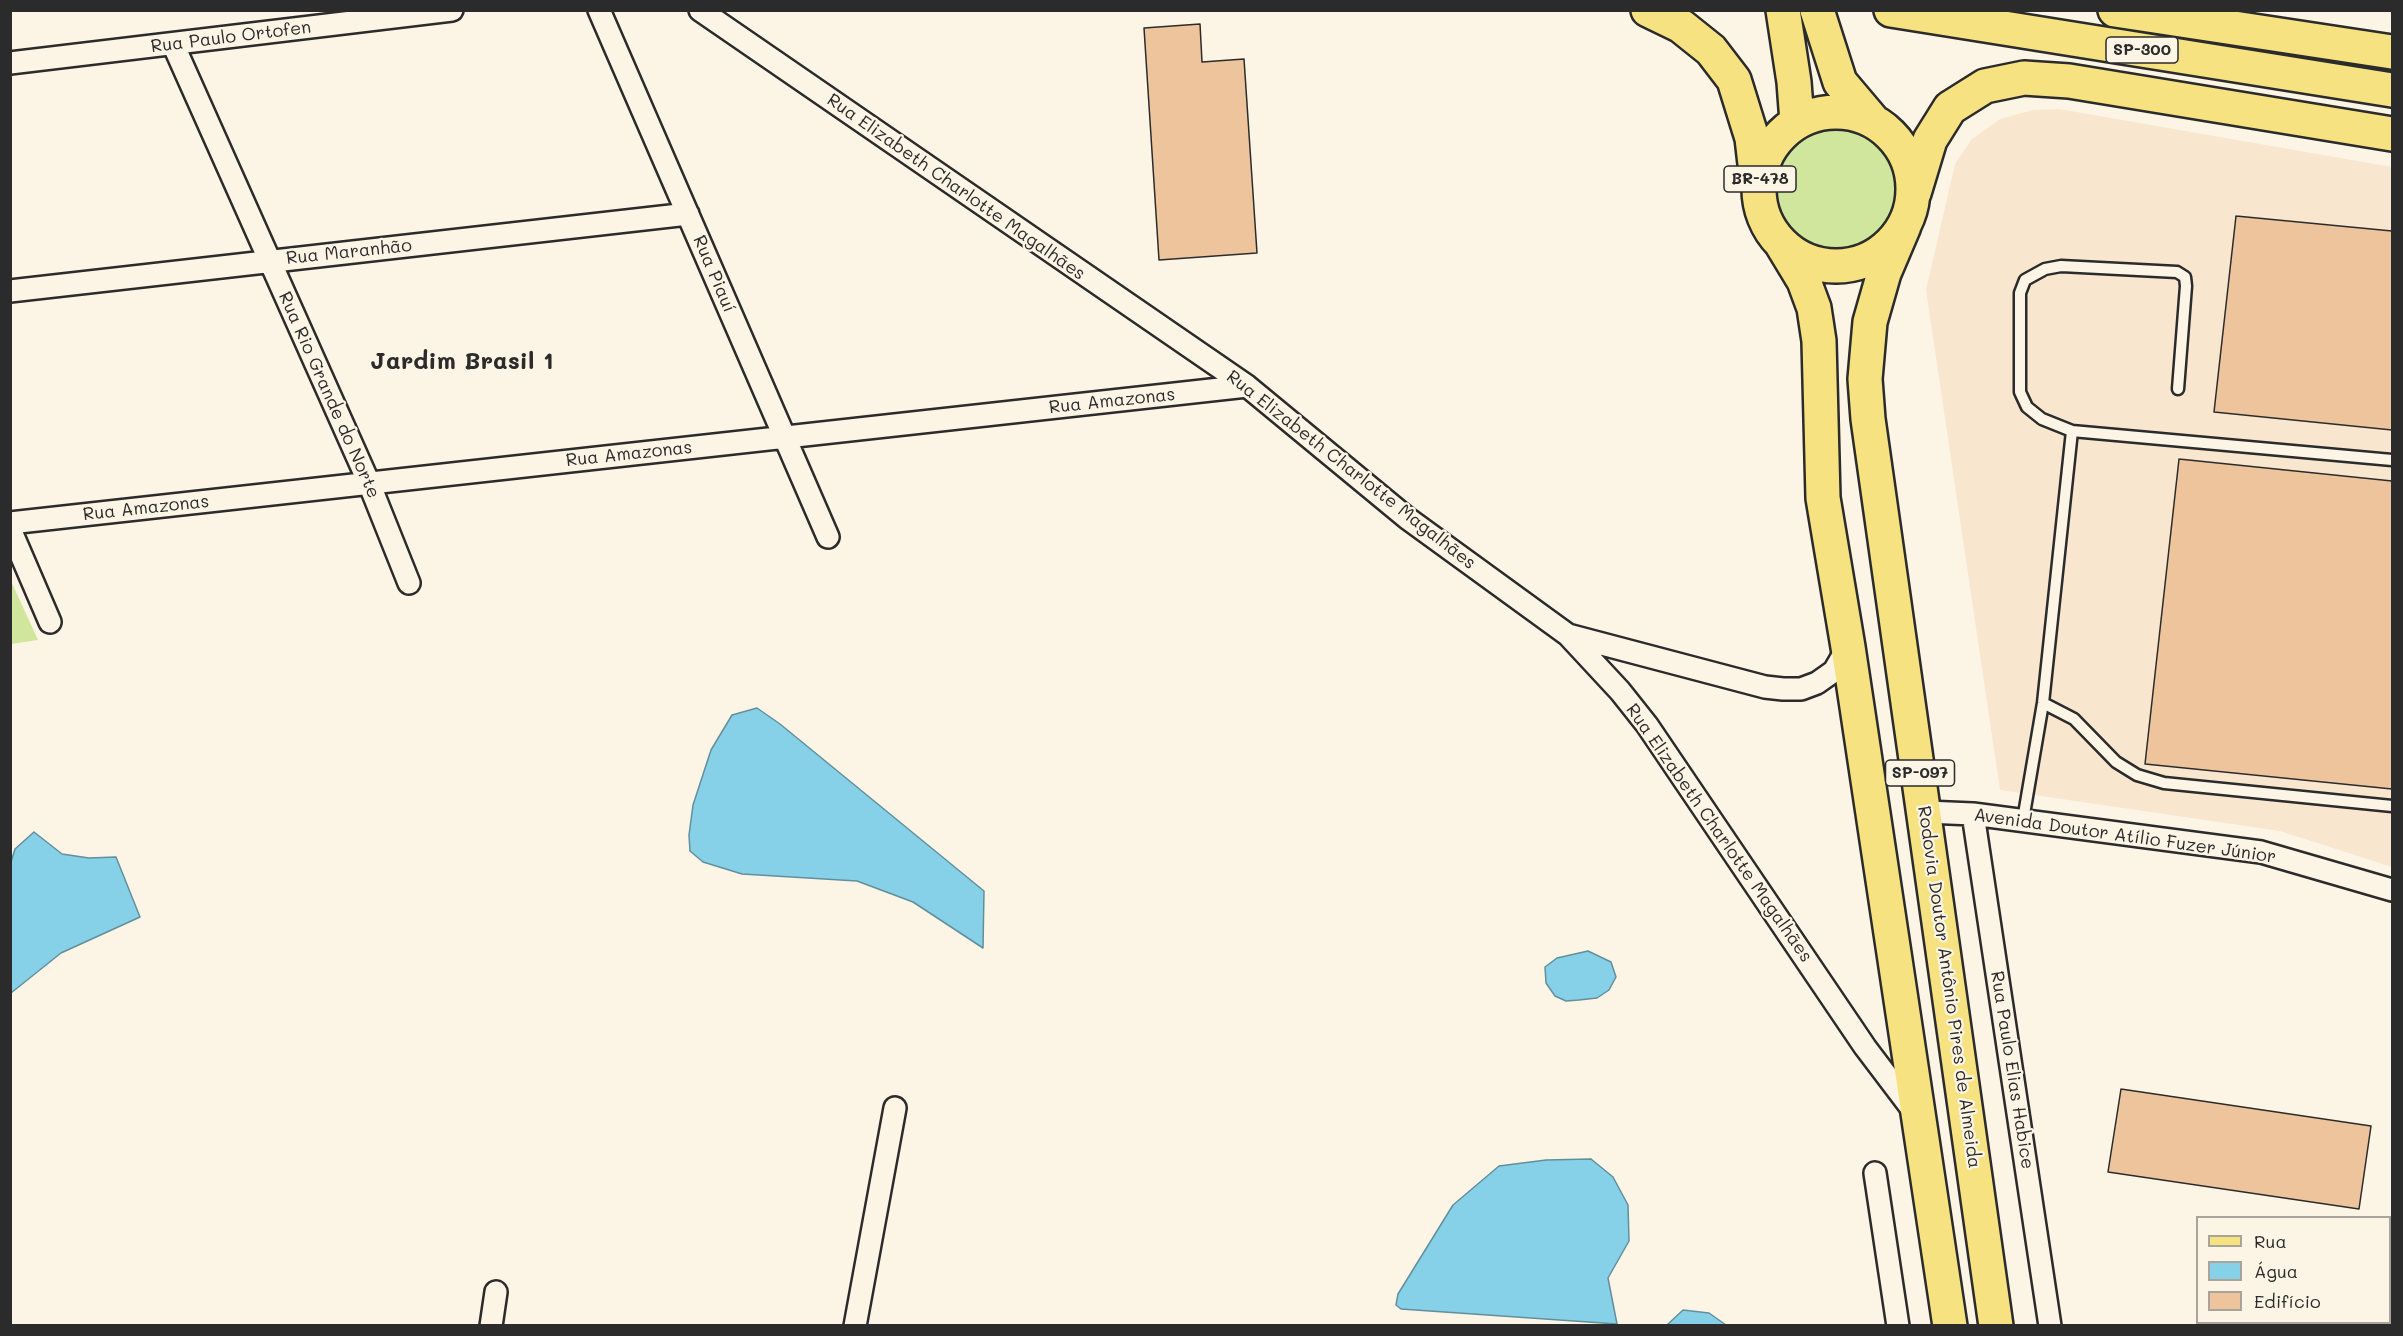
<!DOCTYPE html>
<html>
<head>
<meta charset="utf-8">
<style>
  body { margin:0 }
  #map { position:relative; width:2403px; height:1336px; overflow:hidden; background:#fcf5e5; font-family:Mali,sans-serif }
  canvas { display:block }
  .frame { position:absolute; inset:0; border:12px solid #2b2b2b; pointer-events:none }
  .legend { position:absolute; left:2196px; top:1216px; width:195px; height:108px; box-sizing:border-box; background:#fcf5e5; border:2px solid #a8a49b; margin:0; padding:8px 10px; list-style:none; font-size:18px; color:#2b2b2b }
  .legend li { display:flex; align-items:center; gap:12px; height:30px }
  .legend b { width:30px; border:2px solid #a8a49b }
</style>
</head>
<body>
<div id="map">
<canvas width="2403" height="1336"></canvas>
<div class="frame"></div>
<ul class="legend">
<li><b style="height:8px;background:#f7e281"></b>Rua</li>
<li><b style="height:16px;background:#87d1e8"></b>Água</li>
<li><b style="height:16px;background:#eec49d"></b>Edifício</li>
</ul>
</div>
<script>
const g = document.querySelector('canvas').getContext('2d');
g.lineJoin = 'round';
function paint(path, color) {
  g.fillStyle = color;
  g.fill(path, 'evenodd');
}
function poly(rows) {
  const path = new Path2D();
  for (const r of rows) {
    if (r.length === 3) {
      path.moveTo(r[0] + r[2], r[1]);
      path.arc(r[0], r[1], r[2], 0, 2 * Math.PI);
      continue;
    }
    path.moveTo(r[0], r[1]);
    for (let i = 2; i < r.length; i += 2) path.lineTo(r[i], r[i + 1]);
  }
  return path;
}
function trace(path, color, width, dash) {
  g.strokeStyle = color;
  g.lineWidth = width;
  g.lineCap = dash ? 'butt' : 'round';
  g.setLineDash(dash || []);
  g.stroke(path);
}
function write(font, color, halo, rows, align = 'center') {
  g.font = font + ' Mali,sans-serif';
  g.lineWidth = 4.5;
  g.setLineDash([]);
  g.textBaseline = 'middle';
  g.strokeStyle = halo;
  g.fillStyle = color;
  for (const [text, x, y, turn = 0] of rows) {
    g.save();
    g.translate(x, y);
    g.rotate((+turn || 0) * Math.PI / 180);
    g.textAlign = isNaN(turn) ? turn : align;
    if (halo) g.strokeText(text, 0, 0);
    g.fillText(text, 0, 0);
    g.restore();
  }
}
const built = poly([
  [2059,109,2392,167,2392,867,2280,831,2000,790,1926,290,1955,164,1972,139,2000,119,2033,110]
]);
const green = poly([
  [1837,188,63],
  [11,581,38,640,11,644]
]);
const water = poly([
  [757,708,780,724,984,891,983,948,913,902,857,881,742,874,703,862,690,851,689,835,693,805,711,750,732,715,757,708],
  [34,832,62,854,89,858,116,857,140,917,61,953,11,993,11,862,15,849,34,832],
  [1588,951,1611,962,1616,977,1609,990,1597,998,1579,1000,1566,1001,1555,996,1546,983,1545,967,1557,958,1588,951],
  [1591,1159,1613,1177,1628,1205,1629,1241,1608,1278,1617,1324,1401,1309,1396,1305,1398,1294,1453,1205,1499,1166,1546,1160,1591,1159],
  [1683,1310,1709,1313,1726,1325,1667,1325,1683,1310]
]);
const building = poly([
  [1200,24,1202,62,1244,59,1257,253,1159,260,1144,28,1200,24],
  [2236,216,2392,231,2392,430,2214,412,2236,216],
  [2179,459,2392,481,2392,789,2145,764,2179,459],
  [2121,1089,2371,1126,2359,1209,2108,1172,2121,1089]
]);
const service = poly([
  [2072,431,2042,419,2027,407,2020,392,2020,293,2025,280,2045,269,2061,266,2177,272,2185,277,2186,286,2178,389],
  [2043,703,2074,719,2116,762,2137,775,2164,783,2392,806],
  [2023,820,2043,703,2072,431,2392,460]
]);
const minor = poly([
  [599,10,828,537],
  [700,10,1247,386,1407,518,1568,635,1620,691,1647,725,1865,1047,1915,1113],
  [173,44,369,483,409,583],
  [10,63,452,10],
  [10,291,688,214],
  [10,523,1247,386],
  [10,529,50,622],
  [1568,635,1765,687,1783,689,1801,689,1817,683,1834,671,1848,647],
  [1926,812,1973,814,2261,852,2392,890],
  [1973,814,2050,1326],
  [1875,1173,1898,1326],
  [491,1326,496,1292],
  [855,1326,895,1108]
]);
const primary = poly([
  [1648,10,1681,26,1711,50,1734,80,1752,138,1757,181],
  [1783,10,1794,82,1797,122],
  [1817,10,1840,82,1873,121],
  [1836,189,77],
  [1914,193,1930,140,1950,108,1985,86,2024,78,2069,81,2392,134],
  [1904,226,1884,273,1870,322,1865,379,1868,419,1996,1326],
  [1781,243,1804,281,1814,308,1819,341,1823,498,1848,647,1950,1326]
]);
const trunk = poly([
  [1891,10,2392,90],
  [2115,10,2392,52]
]);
const shields = [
  [2142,50,72],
  [1760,179,72],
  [1920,773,69]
];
const shieldNames = [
  ["SP-300",2142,50],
  ["BR-478",1760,179],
  ["SP-097",1920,773]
];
const streetNames = [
  ["Rua Paulo Ortofen",231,37,-7],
  ["Rua Elizabeth Charlotte Magalhães",956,187,35],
  ["Rua Maranhão",349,252,-6],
  ["Rua Piauí",714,274,67],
  ["Rua Rio Grande do Norte",329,395,66],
  ["Rua Amazonas",1112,401,-6],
  ["Rua Amazonas",629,454,-6],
  ["Rua Elizabeth Charlotte Magalhães",1351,470,38],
  ["Rua Amazonas",146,508,-6],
  ["Rua Elizabeth Charlotte Magalhães",1719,833,55],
  ["Avenida Doutor Atílio Fuzer Júnior",2125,836,8],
  ["Rodovia Doutor Antônio Pires de Almeida",1949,987,82],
  ["Rua Paulo Elias Habice",2012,1070,81]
];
const districtNames = [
  ["Jardim Brasil 1",462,362]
];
paint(built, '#f8e6cf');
paint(green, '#cfe69c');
paint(water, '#87d1e8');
trace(water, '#628f9c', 1.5);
paint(building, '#eec49d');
trace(building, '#2b2b2b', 1.5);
trace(service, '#2b2b2b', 15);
trace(minor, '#2b2b2b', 26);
trace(primary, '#2b2b2b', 38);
trace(trunk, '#2b2b2b', 38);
trace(service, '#fcf5e5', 10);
trace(minor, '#fcf5e5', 21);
trace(primary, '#f7e281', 33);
trace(trunk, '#f7e281', 33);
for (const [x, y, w] of shields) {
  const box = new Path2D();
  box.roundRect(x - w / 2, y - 13, w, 26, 4.5);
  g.fillStyle = '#fcf5e5';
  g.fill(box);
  trace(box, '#2b2b2b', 1.5);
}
write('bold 16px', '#2b2b2b', null, shieldNames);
write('18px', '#2b2b2b', '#fcf5e5', streetNames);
write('bold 24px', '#2b2b2b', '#fcf5e5', districtNames);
</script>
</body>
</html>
